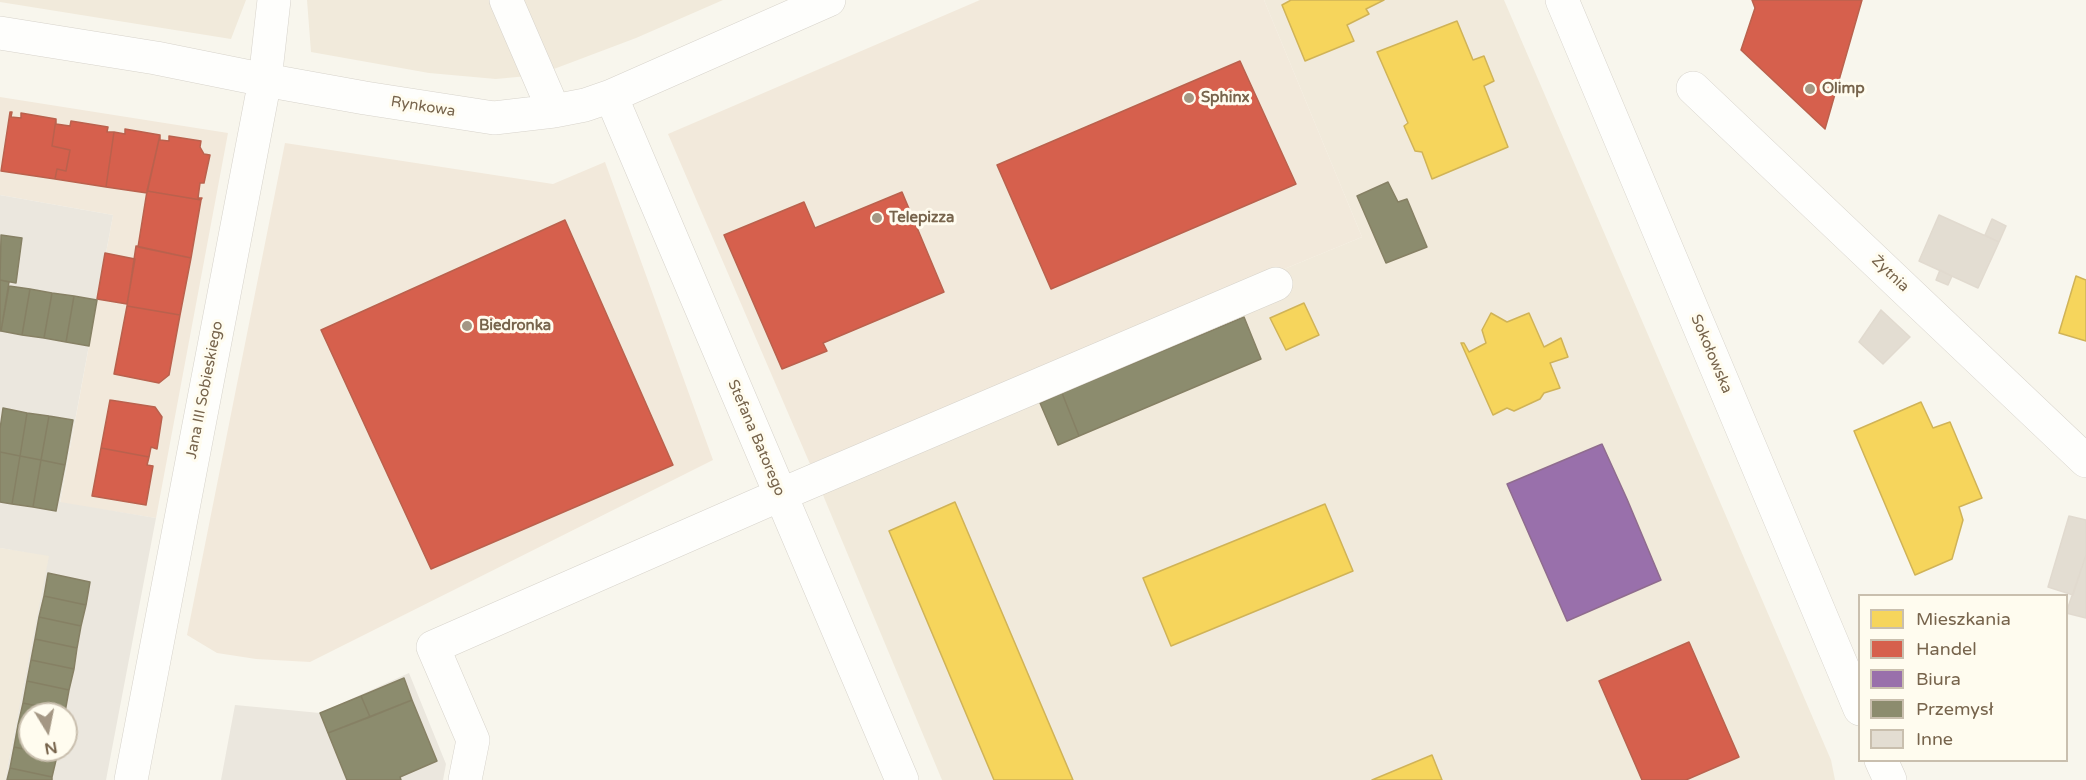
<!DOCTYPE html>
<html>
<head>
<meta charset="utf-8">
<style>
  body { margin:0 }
  #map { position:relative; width:2086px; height:780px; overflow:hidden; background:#f8f6ed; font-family:"Varela Round",sans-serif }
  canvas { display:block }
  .legend { position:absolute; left:1858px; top:594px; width:210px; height:168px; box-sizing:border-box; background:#fffcef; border:2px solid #c9bfae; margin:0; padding:8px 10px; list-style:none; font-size:18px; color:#77644c }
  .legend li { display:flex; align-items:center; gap:12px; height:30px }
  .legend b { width:30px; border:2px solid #c9bfae }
  .north { position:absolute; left:18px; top:702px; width:60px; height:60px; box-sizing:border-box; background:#fffcef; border:2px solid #c9bfae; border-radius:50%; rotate:170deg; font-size:16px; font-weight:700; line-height:24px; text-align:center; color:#77644c }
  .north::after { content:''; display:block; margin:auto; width:21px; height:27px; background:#a49784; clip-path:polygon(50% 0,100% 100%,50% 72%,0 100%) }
</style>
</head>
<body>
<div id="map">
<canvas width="2086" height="780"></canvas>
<ul class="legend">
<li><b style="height:16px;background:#f6d55c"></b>Mieszkania</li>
<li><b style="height:16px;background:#d6604d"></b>Handel</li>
<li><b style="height:16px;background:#9970ab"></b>Biura</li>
<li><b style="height:16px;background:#8c8c6e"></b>Przemysł</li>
<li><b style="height:16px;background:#e3ddd2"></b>Inne</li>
</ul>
<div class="north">N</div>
</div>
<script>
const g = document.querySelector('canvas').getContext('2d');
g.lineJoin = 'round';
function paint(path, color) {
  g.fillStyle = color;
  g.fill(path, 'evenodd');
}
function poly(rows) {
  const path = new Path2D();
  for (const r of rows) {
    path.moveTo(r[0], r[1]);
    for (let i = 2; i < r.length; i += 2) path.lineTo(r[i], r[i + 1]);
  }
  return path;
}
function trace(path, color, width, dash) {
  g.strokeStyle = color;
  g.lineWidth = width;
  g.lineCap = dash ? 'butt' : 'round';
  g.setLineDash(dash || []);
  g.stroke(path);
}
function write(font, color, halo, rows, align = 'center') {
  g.font = font + ' "Varela Round",sans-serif';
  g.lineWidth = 6;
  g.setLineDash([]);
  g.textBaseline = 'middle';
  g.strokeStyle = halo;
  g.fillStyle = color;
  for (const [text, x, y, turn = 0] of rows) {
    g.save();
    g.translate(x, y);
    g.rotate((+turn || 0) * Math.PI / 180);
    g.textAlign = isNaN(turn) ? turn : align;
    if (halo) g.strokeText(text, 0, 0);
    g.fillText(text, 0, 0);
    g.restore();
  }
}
const residential = poly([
  [0,0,246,0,231,39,0,2],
  [307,0,723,0,636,38,538,75,496,79,429,73,311,52],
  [1264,0,1504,0,1831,760,1835,780,942,780,810,464,1362,237],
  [0,548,50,555,5,780,0,780]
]);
const commercial = poly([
  [980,0,1264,0,1362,237,810,464,668,134],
  [0,97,228,133,156,518,60,503,113,215,0,195],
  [285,143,553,184,605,162,713,460,310,662,256,659,217,653,187,635]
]);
const industrial = poly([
  [0,195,113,215,60,502,156,518,106,780,5,780,49,556,0,548],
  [30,714,66,714,66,750,30,750],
  [409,673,446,764,443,780,221,780,235,705,320,713]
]);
const homes = poly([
  [1291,0,1384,0,1366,9,1369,14,1347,25,1354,41,1305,61,1282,5,1291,0],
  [1457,21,1473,60,1484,56,1494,81,1484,86,1508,147,1432,179,1422,152,1415,151,1404,126,1408,123,1377,52,1457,21],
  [2076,276,2086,280,2086,341,2059,333,2076,276],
  [1304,303,1319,335,1286,350,1270,318,1304,303],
  [1491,313,1507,322,1529,313,1544,347,1561,338,1568,357,1550,363,1560,388,1544,393,1540,399,1514,411,1507,408,1493,415,1461,343,1464,343,1469,352,1486,343,1482,330,1491,313],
  [1921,402,1933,428,1950,422,1982,498,1959,507,1963,520,1952,559,1915,575,1854,431,1921,402],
  [955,502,1073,780,994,780,889,531,955,502],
  [1325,504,1353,571,1171,646,1143,578,1325,504],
  [1432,755,1442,780,1372,780,1432,755]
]);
const shops = poly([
  [1752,0,1862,0,1825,129,1741,50,1755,8,1752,0],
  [1240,61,1296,184,1051,289,997,165,1240,61],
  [10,112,12,112,11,117,21,118,21,113,56,119,52,146,70,150,66,171,57,169,55,179,1,171,10,112],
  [56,119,56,124,70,126,71,121,108,127,107,132,114,132,106,187,55,179,57,169,66,171,70,150,52,146,56,119],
  [125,129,160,135,147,193,106,187,114,132,125,134,125,129],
  [160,135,160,140,169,141,169,136,201,141,200,147,204,154,210,155,204,183,200,183,198,198,202,198,201,200,147,191,160,135],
  [147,191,201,200,191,258,138,247,147,191],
  [902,192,944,292,823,343,827,351,782,369,724,235,804,202,815,228,902,192],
  [565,220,673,465,431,569,321,330,565,220],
  [136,246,191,258,180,315,127,306,136,246],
  [105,253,135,259,127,304,97,299,105,253],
  [127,306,180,315,169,375,159,383,114,374,127,306],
  [110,400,155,407,162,417,157,449,151,447,149,457,101,448,110,400],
  [101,448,149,457,147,465,153,466,146,505,92,496,101,448],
  [1689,642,1739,757,1686,780,1642,780,1599,681,1689,642]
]);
const offices = poly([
  [1602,444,1627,499,1661,580,1567,621,1507,484,1602,444]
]);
const industry = poly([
  [1388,182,1398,202,1407,199,1427,247,1386,263,1357,196,1388,182],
  [1,235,22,238,16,283,0,280,1,235],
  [0,280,9,282,1,331,0,331,0,280],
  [9,286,30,289,22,335,1,331,9,286],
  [30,289,52,293,44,338,22,335,30,289],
  [52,293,74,296,66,342,44,338,52,293],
  [74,296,97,300,89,346,66,342,74,296],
  [1244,317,1261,359,1079,436,1062,393,1244,317],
  [1062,393,1079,436,1058,445,1040,403,1062,393],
  [3,408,27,413,20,456,0,452,0,429,3,408],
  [27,413,49,416,41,460,20,456,27,413],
  [49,416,73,420,65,465,41,460,49,416],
  [0,452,20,456,12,504,0,502,0,452],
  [20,456,41,460,33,507,12,504,20,456],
  [41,460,65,465,56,511,33,507,41,460],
  [48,573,90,582,86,605,44,596,48,573],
  [44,596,86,605,81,626,39,617,44,596],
  [39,617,81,626,77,648,35,639,39,617],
  [35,639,77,648,74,669,31,660,35,639],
  [31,660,74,669,69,690,27,681,31,660],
  [404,678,412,700,370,717,361,696,404,678],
  [27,681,69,690,65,712,23,703,27,681],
  [361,696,370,717,328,733,320,713,361,696],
  [412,700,437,761,400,777,401,780,347,780,328,733,412,700],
  [23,703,65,712,65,714,30,714,30,728,18,725,23,703],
  [18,725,30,728,30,750,58,750,57,756,14,747,18,725],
  [14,747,57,756,52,777,10,768,14,747],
  [10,768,52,777,52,780,7,780,10,768]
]);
const building = poly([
  [1939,215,1999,242,1978,288,1919,261,1939,215],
  [1992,219,2006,226,1999,242,1985,235,1992,219],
  [1940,270,1952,276,1948,285,1936,280,1940,270],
  [1881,310,1910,337,1883,364,1859,342,1881,310],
  [2069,516,2086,520,2086,555,2073,595,2048,587,2069,516],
  [2086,555,2086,618,2066,613,2086,555]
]);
const minor = poly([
  [506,0,554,111],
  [1562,0,1860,709],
  [0,33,156,58,265,80,365,98,494,118,554,111,585,105,611,96,829,0],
  [1693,88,2086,461],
  [611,96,902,780],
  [1881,760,1890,780],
  [131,780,265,80,274,0],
  [465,780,473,740,433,647,780,495,1276,284]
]);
const markers = [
  [1810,89,6,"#a49784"],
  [1189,98,6,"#a49784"],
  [877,218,6,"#a49784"],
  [467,326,6,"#a49784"]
];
const poiNames = [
  ["Olimp",1822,89],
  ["Sphinx",1201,98],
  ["Telepizza",889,218],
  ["Biedronka",479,326]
];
const streetNames = [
  ["Rynkowa",423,107,9],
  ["Żytnia",1890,274,44],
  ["Sokołowska",1711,354,67],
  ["Jana III Sobieskiego",205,390,-79],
  ["Stefana Batorego",756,438,67]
];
paint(residential, '#f1eadb');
paint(commercial, '#f2e9db');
paint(industrial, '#ebe7de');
paint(homes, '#f6d55c');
trace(homes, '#d0b357', 1.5);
paint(shops, '#d6604d');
trace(shops, '#ba614d', 1.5);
paint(offices, '#9970ab');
trace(offices, '#8f6c8e', 1.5);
paint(industry, '#8c8c6e');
trace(industry, '#868064', 1.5);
paint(building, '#e3ddd2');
trace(building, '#e1dacf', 1.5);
trace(minor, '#d7d3cb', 34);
trace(minor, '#fefefc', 33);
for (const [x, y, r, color] of markers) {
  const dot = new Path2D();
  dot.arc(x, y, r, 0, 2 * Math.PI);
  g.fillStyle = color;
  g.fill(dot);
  trace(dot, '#fffcef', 2);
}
write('bold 15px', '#77644c', '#fffcef', poiNames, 'left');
write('15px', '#77644c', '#fffcef', streetNames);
</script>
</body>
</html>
